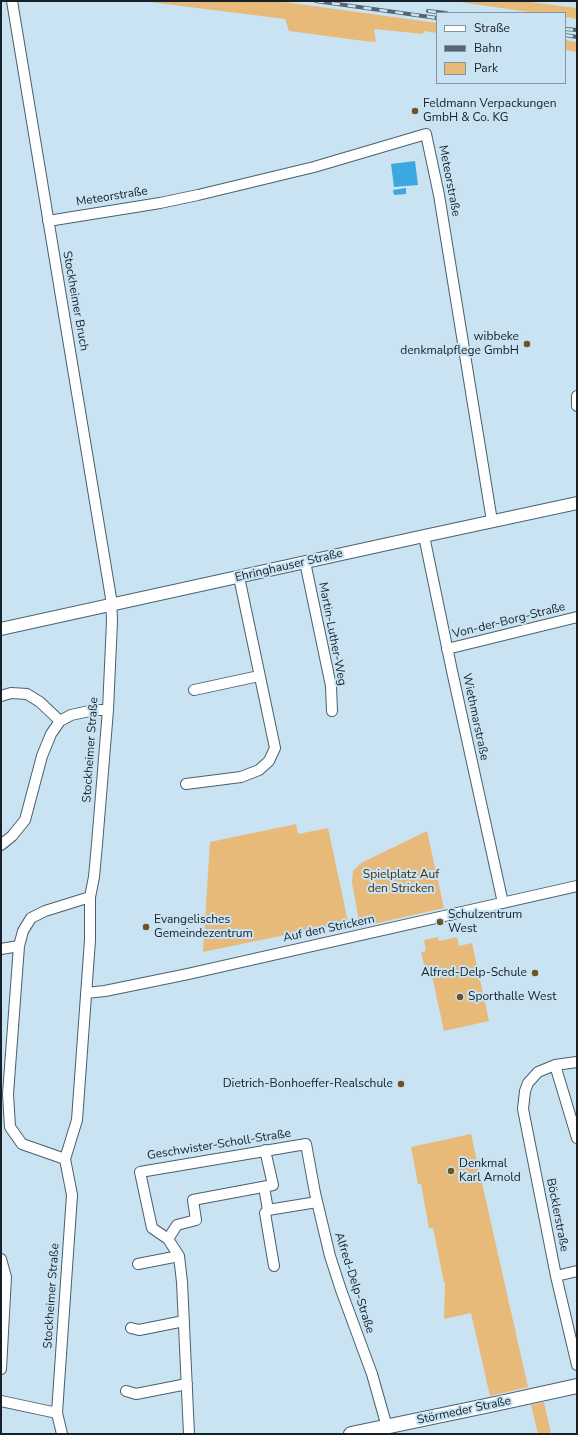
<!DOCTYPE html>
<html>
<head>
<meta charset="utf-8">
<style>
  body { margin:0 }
  #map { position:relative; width:578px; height:1435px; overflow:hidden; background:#c9e3f3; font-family:"Nunito Sans",sans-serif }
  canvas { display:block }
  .frame { position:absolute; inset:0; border:2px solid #172026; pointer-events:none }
  .legend { position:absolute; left:436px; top:12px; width:130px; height:72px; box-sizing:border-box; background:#c9e3f3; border:1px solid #8295a1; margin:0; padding:5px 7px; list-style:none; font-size:12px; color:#172026 }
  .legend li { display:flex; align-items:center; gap:8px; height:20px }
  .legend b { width:20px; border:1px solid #8295a1 }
</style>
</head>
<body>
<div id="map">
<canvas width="578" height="1435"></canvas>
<div class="frame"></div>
<ul class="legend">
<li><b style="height:5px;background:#fff"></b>Straße</li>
<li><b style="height:5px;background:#56656f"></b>Bahn</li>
<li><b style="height:11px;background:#e7ba79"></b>Park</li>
</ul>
</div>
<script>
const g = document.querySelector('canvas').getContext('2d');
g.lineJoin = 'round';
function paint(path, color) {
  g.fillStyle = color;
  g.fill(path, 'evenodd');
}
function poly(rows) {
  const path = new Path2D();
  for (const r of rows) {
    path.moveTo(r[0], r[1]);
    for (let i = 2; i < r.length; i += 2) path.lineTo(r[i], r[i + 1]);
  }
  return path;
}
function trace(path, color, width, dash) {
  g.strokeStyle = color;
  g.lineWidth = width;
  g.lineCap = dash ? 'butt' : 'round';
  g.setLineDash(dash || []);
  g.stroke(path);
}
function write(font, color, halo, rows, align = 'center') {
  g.font = font + ' "Nunito Sans",sans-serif';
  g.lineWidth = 4;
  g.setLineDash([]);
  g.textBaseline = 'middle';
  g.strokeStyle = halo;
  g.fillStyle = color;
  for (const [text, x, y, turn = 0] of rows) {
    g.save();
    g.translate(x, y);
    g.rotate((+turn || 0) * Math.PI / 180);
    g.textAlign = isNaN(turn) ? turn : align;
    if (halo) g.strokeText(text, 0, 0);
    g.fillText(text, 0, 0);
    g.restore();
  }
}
const green = poly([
  [142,1,277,1,437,23,437,33,424,31,423,34,374,29,376,42,364,41,289,31,285,19],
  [453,1,522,1,577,8,577,19,565,17,565,13,535,13],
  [565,40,577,42,577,52,565,50],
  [296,824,298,834,328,828,348,922,203,952,210,842],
  [427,831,444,908,360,927,352,883,353,871,361,863],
  [438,937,439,941,457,937,459,946,472,943,489,1021,444,1031,431,971,426,972,421,952,426,951,424,940],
  [471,1134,528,1387,490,1396,471,1313,444,1319,445,1283,444,1283,433,1228,429,1228,421,1184,418,1184,411,1147],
  [544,1402,551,1434,538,1434,531,1405]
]);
const water = poly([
  [415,161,418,185,394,187,391,164],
  [406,188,406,194,394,195,393,190]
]);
const minor = poly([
  [12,1,111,598,112,621,108,710,97,844,94,877,90,897,90,940,77,1120,65,1159,72,1195,58,1398,57,1413,62,1434],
  [48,221,160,203,198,195,314,167,426,134,439,195,492,521],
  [577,396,577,406],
  [424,536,452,671,503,903],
  [305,562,331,686,332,711],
  [447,649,577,617],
  [194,690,259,676],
  [1,696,11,693,27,694,40,702,60,721,71,715,94,710,108,710],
  [186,784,241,777,259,770,269,761,275,748,239,577],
  [1,845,12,836,25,820,42,756,51,734,60,721],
  [1,949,19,946],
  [86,993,105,991,188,974,577,886],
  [577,1062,555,1065,538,1072,528,1083,525,1091,523,1109,556,1276,577,1365],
  [555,1065,577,1138],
  [65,1159,22,1144,10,1127,8,1094,19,946,23,931,31,918,45,911,90,897],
  [264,1187,268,1210,265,1213,274,1266],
  [268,1210,317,1202],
  [168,1239,177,1225,196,1220,193,1200,273,1185,265,1150],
  [1,1259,6,1277,1,1369],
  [138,1264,179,1256],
  [556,1276,577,1271],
  [131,1328,139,1330,184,1321],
  [126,1391,136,1394,187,1384],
  [1,1401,57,1413],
  [189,1434,182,1282,179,1256,168,1239,152,1228,140,1172,306,1144,315,1193,330,1256,341,1290,372,1374,387,1427]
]);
const tertiary = poly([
  [1,629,424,536,577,503]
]);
const secondary = poly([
  [351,1434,495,1404,577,1386]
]);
const rail = poly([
  [316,1,437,18],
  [428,11,446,13],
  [565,29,577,30],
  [565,35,577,37]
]);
const markers = [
  [415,111,4,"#705226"],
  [527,344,4,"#705226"],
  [440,922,4,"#705226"],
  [146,927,4,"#705226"],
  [535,973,4,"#705226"],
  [460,997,4,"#705226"],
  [401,1084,4,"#705226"],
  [451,1171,4,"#705226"]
];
const poiNames = [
  ["Feldmann Verpackungen",423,104],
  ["GmbH & Co. KG",423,118],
  ["wibbeke",519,337,"right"],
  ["denkmalpflege GmbH",519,351,"right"],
  ["Schulzentrum",448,915],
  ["West",448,929],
  ["Evangelisches",154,920],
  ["Gemeindezentrum",154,934],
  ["Alfred-Delp-Schule",527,973,"right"],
  ["Sporthalle West",468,997],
  ["Dietrich-Bonhoeffer-Realschule",393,1084,"right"],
  ["Denkmal",459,1164],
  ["Karl Arnold",459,1178]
];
const streetNames = [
  ["Meteorstraße",449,181,79],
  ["Meteorstraße",112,197,-9],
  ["Stockheimer Bruch",75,301,80],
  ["Ehringhauser Straße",289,566,-13],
  ["Von-der-Borg-Straße",509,621,-14],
  ["Martin-Luther-Weg",332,634,79],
  ["Wiethmarstraße",475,717,78],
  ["Stockheimer Straße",91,750,-86],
  ["Auf den Strickern",329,929,-12],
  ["Geschwister-Scholl-Straße",219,1145,-9],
  ["Böcklerstraße",557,1215,79],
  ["Alfred-Delp-Straße",354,1283,72],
  ["Stockheimer Straße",52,1296,-86],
  ["Störmeder Straße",464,1411,-12]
];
const parkNames = [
  ["Spielplatz Auf",401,875],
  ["den Stricken",401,889]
];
paint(green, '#e7ba79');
paint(water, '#3ba8df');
trace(minor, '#49606e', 12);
trace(tertiary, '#49606e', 14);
trace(secondary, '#49606e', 16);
trace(minor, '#fff', 10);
trace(tertiary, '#fff', 12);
trace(secondary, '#fff', 14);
trace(rail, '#56656f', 4);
trace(rail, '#c9e3f3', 2.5, [8]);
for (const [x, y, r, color] of markers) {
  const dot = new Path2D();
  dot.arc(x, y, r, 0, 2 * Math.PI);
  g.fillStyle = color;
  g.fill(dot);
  trace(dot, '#c9e3f3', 1.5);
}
write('12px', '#172026', '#c9e3f3', poiNames, 'left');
write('12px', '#172026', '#c9e3f3', streetNames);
write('12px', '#473008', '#c9e3f3', parkNames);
</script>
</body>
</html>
